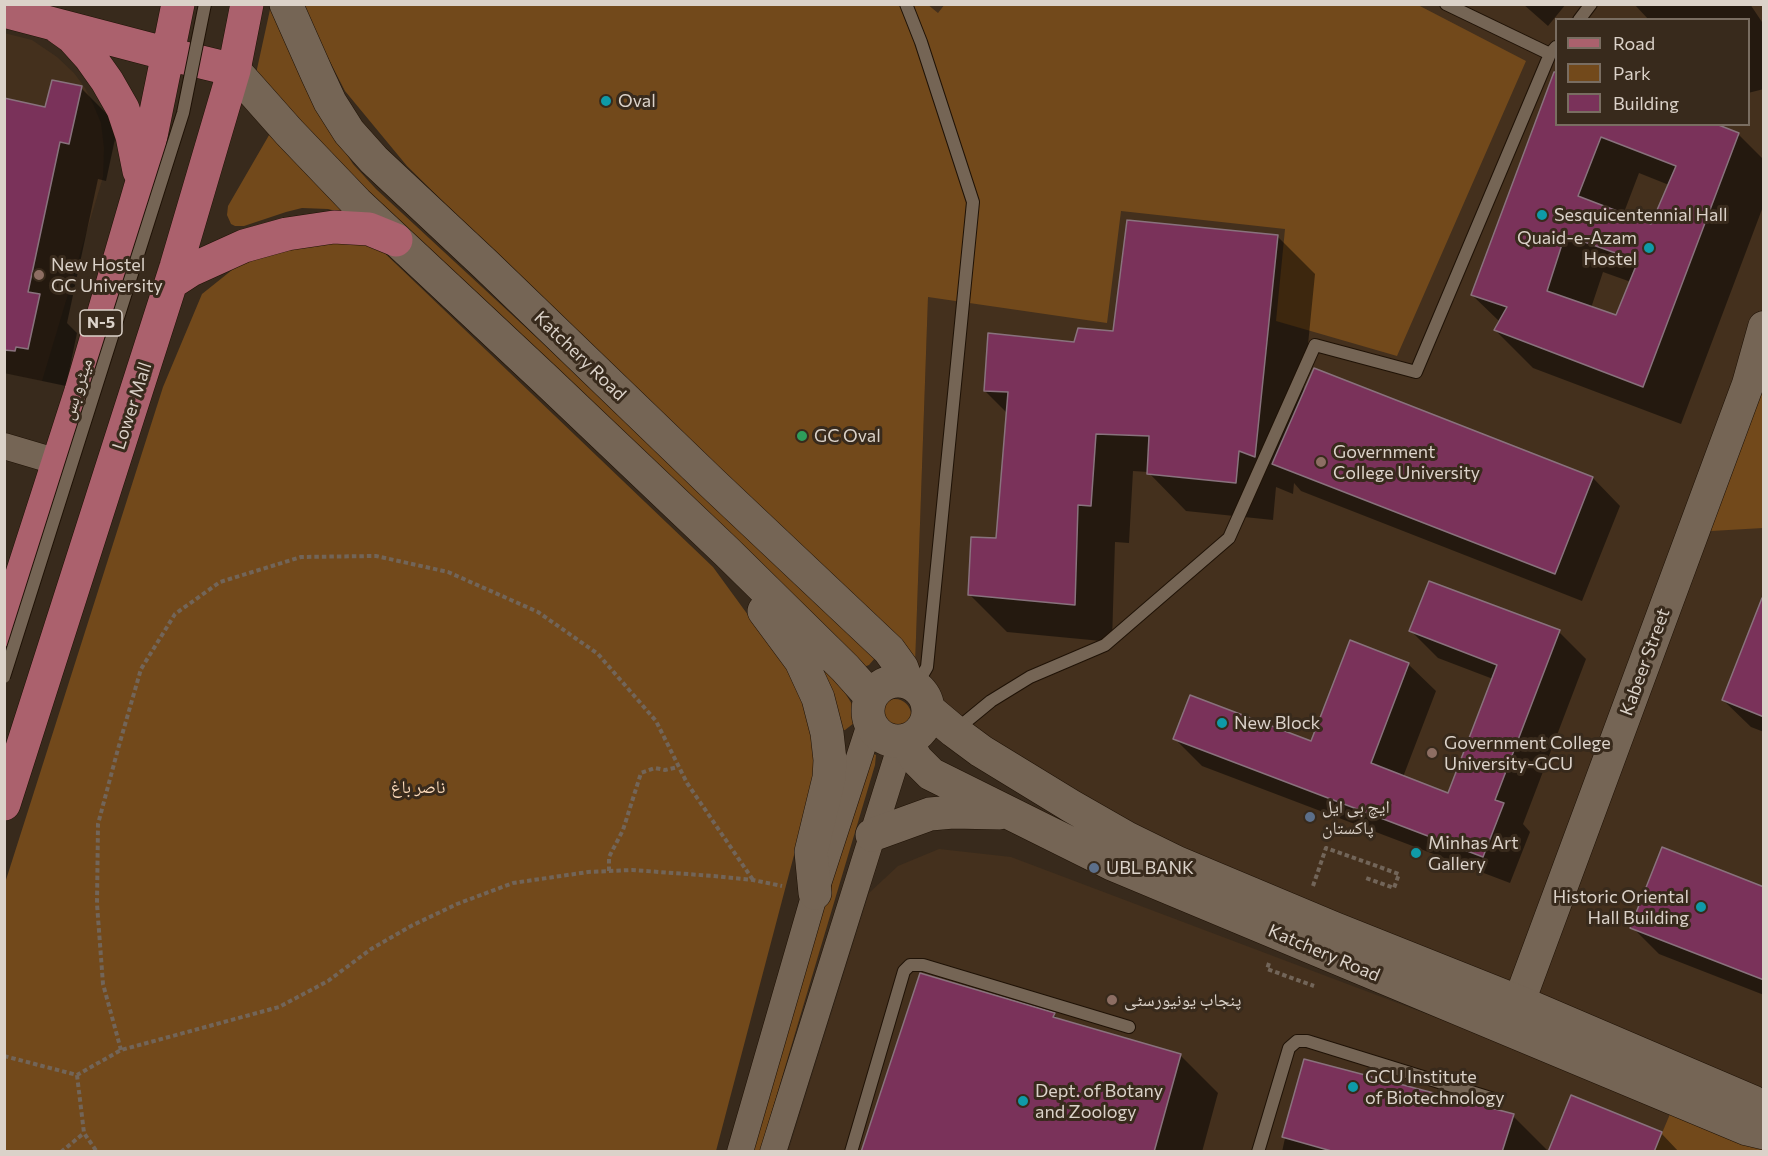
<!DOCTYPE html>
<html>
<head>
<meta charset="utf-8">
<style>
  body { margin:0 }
  #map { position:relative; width:1768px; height:1156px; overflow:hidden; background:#382a1c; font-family:Commissioner,sans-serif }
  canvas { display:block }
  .frame { position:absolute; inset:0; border:6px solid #dbd2c9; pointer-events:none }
  .legend { position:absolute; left:1555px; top:18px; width:195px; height:108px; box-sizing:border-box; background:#382a1c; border:2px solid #796d61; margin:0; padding:8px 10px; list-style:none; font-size:18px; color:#dbd2c9 }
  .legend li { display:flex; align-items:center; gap:12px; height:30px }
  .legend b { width:30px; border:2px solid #796d61 }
</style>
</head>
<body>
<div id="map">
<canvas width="1768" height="1156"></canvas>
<div class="frame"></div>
<ul class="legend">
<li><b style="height:8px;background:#ab616d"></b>Road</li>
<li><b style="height:16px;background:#72491b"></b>Park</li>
<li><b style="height:16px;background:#7a325a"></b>Building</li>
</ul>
</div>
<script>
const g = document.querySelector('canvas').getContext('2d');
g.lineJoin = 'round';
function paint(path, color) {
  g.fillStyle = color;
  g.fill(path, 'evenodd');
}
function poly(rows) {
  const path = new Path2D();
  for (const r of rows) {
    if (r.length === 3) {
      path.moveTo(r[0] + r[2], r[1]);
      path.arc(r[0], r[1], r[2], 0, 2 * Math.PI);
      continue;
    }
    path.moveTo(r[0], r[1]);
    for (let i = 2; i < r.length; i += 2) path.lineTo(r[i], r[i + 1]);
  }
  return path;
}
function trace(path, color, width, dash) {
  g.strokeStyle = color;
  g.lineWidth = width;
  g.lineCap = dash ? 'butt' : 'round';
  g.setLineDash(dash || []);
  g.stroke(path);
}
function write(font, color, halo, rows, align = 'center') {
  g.font = font + ' Commissioner,"Noto Naskh Arabic",sans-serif';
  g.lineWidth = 6;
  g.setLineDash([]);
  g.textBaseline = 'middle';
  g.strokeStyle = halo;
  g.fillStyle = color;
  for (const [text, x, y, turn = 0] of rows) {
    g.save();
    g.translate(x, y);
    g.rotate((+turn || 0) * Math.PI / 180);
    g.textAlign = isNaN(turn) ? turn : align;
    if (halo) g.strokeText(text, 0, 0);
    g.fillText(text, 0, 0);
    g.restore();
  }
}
const built = poly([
  [927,5,1763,5,1763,1099,1144,838,948,717,915,666,938,14],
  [1556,20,1748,20,1748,124,1556,124],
  [4,33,32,40,57,57,74,73,85,88,93,104,101,123,104,148,103,177,42,381,5,373],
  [939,849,1011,857,1673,1107,1763,1152,788,1152,869,893,898,866]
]);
const green = poly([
  [927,4,938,13,945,4,1416,4,1526,61,1397,356,1276,321,1285,229,1121,211,1107,323,928,297,915,666,407,166,345,91,301,5],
  [271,5,312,100,353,164,376,189,869,645,875,658,869,665,864,667,343,173,257,76,257,69],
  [272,130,369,220,328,209,302,208,286,212,244,226,235,226,231,224,227,215,228,206],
  [313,240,373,242,713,567,818,711,822,749,716,1151,5,1152,5,883,163,387,202,294,237,266],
  [1763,327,1763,528,1694,532],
  [780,621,842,688,855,709,856,716,854,723,845,730,839,731],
  [895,715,16],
  [870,752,876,755,875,765,760,1151,748,1152],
  [1673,1107,1763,1145,1763,1151,1654,1152]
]);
const shadow = poly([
  [1523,4,1566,4,1548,26],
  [1634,4,1750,4,1764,25,1764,89,1748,93,1748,20,1649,20],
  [81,88,118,125,106,181,98,179,67,323,77,333,66,386,4,373,4,100,47,109],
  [1556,124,1738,134,1764,160,1764,204,1681,424,1533,368,1495,330,1500,322,1472,295],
  [1639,173,1669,185,1652,226,1623,215],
  [1603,272,1631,282,1616,317,1591,308],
  [1277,236,1315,274,1303,395,1315,370,1593,478,1620,506,1582,601,1301,491,1294,483,1293,494,1276,487,1273,520,1186,511,1148,472,1133,471,1129,543,1115,542,1112,642,1007,632,970,595,998,539,1007,413,985,391,1075,343,1114,333],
  [1764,628,1764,732,1751,727,1723,700],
  [1411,631,1559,632,1586,659,1523,824,1530,832,1510,883,1202,766,1174,738,1312,743,1408,664,1436,691,1403,777,1448,795,1493,679,1438,658],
  [1764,889,1764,995,1659,954,1632,927],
  [1054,1015,1060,1020,1180,1055,1218,1093,1202,1152,864,1152],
  [1513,1116,1549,1152,1282,1152,1285,1138,1284,1137],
  [1661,1133,1679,1152,1550,1152]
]);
const building = poly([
  [1554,72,1557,72,1557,124,1716,124,1739,133,1643,387,1494,330,1507,307,1471,295,1554,72],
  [1601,137,1676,166,1651,224,1578,196,1601,137],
  [1565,235,1638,261,1616,315,1547,291,1565,235],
  [52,80,82,86,69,144,60,142,28,292,40,294,28,349,16,347,15,351,4,350,4,98,45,107,52,80],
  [1127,220,1278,235,1255,457,1239,451,1236,483,1147,474,1149,436,1096,434,1091,506,1078,505,1075,605,968,595,971,537,996,538,1008,392,984,391,988,333,1074,342,1078,328,1113,331,1127,220],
  [1314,368,1593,477,1555,574,1272,464,1314,368],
  [1429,581,1560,630,1495,800,1504,803,1483,857,1173,739,1190,695,1311,741,1350,640,1409,663,1371,763,1448,793,1497,665,1409,631,1429,581],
  [1762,598,1764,598,1764,717,1722,700,1762,598],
  [1662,847,1764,887,1764,980,1630,928,1662,847],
  [920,973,1055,1013,1053,1017,1181,1054,1154,1152,861,1152,920,973],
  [1304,1059,1514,1114,1502,1152,1335,1152,1282,1137,1304,1059],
  [1571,1095,1662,1132,1654,1152,1548,1152,1571,1095]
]);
const path = poly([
  [609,871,609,857,623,830,641,773,655,768,665,770,678,767],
  [1313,886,1326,848,1399,874,1394,888,1366,878],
  [1269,963,1267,969,1314,986],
  [121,1050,103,984,97,904,98,824,118,749,141,669,175,614,220,582,301,557,376,556,448,572,538,612,598,654,656,721,687,783,753,880],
  [4,1056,77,1075,121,1050,279,1007,328,981,371,949,411,926,457,904,513,883,588,872,632,870,714,876,753,880,782,886],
  [77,1075,84,1133,97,1152],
  [61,1152,84,1133]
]);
const service = poly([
  [906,4,921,42,973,202,927,667,916,686],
  [1446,4,1550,54],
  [1579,20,1591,4],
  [957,729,991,701,1030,677,1105,645,1229,538,1315,345,1416,372,1550,54,1556,47],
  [851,1152,904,971,910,965,923,965,1129,1027],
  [1258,1152,1289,1048,1297,1041,1307,1041,1497,1100]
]);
const minor = poly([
  [4,446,58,462],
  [740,1152,815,893,870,724],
  [773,1152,902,741]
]);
const tertiary = poly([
  [1511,1026,1519,1002,1748,384,1764,327]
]);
const secondary = poly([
  [286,4,317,74,330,102,349,132,374,160,485,264,711,482,889,650,902,668,907,682],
  [234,70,289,132,357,203,545,379,727,552,845,668,871,697],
  [764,611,801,661,818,698,827,733,830,760,829,778,811,852,815,893],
  [898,711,30],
  [929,710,954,731,981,751,1071,806,1127,838,1178,863,1333,928,1519,1002,1753,1102,1764,1108],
  [905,741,917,760,931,774,1112,864,1747,1129,1764,1133],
  [872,835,930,814,953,812,1000,813]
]);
const primary = poly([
  [4,11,168,54,234,70],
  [58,27,72,37,90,57,107,81,123,109,132,136,139,171],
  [171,283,191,270,244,246,287,234,334,227,369,229,396,240],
  [4,630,81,391,141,185,178,4],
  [4,804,176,267,234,70,247,4]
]);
const serviceBridge = poly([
  [4,677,183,113,205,4]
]);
const markers = [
  [606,101,6,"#0f9aa8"],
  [1542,215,6,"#0f9aa8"],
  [1649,248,6,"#0f9aa8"],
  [39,275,6,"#8d6e63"],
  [802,436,6,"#2e9e5b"],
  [1321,462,6,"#8d6e63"],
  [1222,723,6,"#0f9aa8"],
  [1432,753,6,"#8d6e63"],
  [1310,817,6,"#5c6f8a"],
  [1416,853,6,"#0f9aa8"],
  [1094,868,6,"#5c6f8a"],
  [1701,907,6,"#0f9aa8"],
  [1112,1000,6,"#8d6e63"],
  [1353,1087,6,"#0f9aa8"],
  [1023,1101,6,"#0f9aa8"]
];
const shields = [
  [101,323,42]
];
const shieldNames = [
  ["N-5",101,323]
];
const poiNames = [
  ["Oval",618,101],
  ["Sesquicentennial Hall",1554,215],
  ["Quaid-e-Azam",1637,238,"right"],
  ["Hostel",1637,259,"right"],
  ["New Hostel",51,265],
  ["GC University",51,286],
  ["GC Oval",814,436],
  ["Government",1333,452],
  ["College University",1333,473],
  ["New Block",1234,723],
  ["Government College",1444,743],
  ["University-GCU",1444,764],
  ["ایچ بی ایل",1322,807],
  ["پاکستان",1322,828],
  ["Minhas Art",1428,843],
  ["Gallery",1428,864],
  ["UBL BANK",1106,868],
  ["Historic Oriental",1689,897,"right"],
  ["Hall Building",1689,918,"right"],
  ["پنجاب یونیورسٹی",1124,1000],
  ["GCU Institute",1365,1077],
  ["of Biotechnology",1365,1098],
  ["Dept. of Botany",1035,1091],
  ["and Zoology",1035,1112]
];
const streetNames = [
  ["Katchery Road",580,356,44],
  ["میٹرو بس",77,389,-72],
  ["Lower Mall",132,406,-72],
  ["Kabeer Street",1645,662,-70],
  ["Katchery Road",1324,953,23]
];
const parkNames = [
  ["ناصر باغ",418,787]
];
paint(built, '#44301d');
paint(green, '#72491b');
paint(shadow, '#0007');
paint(building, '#7a325a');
trace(building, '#89727d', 1.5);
trace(service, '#1f1206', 14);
trace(minor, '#1f1206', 27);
trace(tertiary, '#1f1206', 33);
trace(secondary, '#1f1206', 34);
trace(primary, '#1f1206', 34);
trace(path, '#726559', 4, [4.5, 3]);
trace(service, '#756555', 12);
trace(minor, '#756555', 26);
trace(tertiary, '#756555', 32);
trace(secondary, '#756555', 33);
trace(primary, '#ab616d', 33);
trace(serviceBridge, '#1f1206', 14, []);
trace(serviceBridge, '#756555', 12);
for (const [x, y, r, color] of markers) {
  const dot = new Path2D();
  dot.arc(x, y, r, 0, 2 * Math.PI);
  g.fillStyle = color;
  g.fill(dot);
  trace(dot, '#382a1c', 2);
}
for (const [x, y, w] of shields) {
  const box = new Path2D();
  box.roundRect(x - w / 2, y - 13, w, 26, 4.5);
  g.fillStyle = '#382a1c';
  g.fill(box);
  trace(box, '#dbd2c9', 1.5);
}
write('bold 16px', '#dbd2c9', null, shieldNames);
write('18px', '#dbd2c9', '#382a1c', poiNames, 'left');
write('18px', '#dbd2c9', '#382a1c', streetNames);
write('18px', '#fddbbb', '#382a1c', parkNames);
</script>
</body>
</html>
